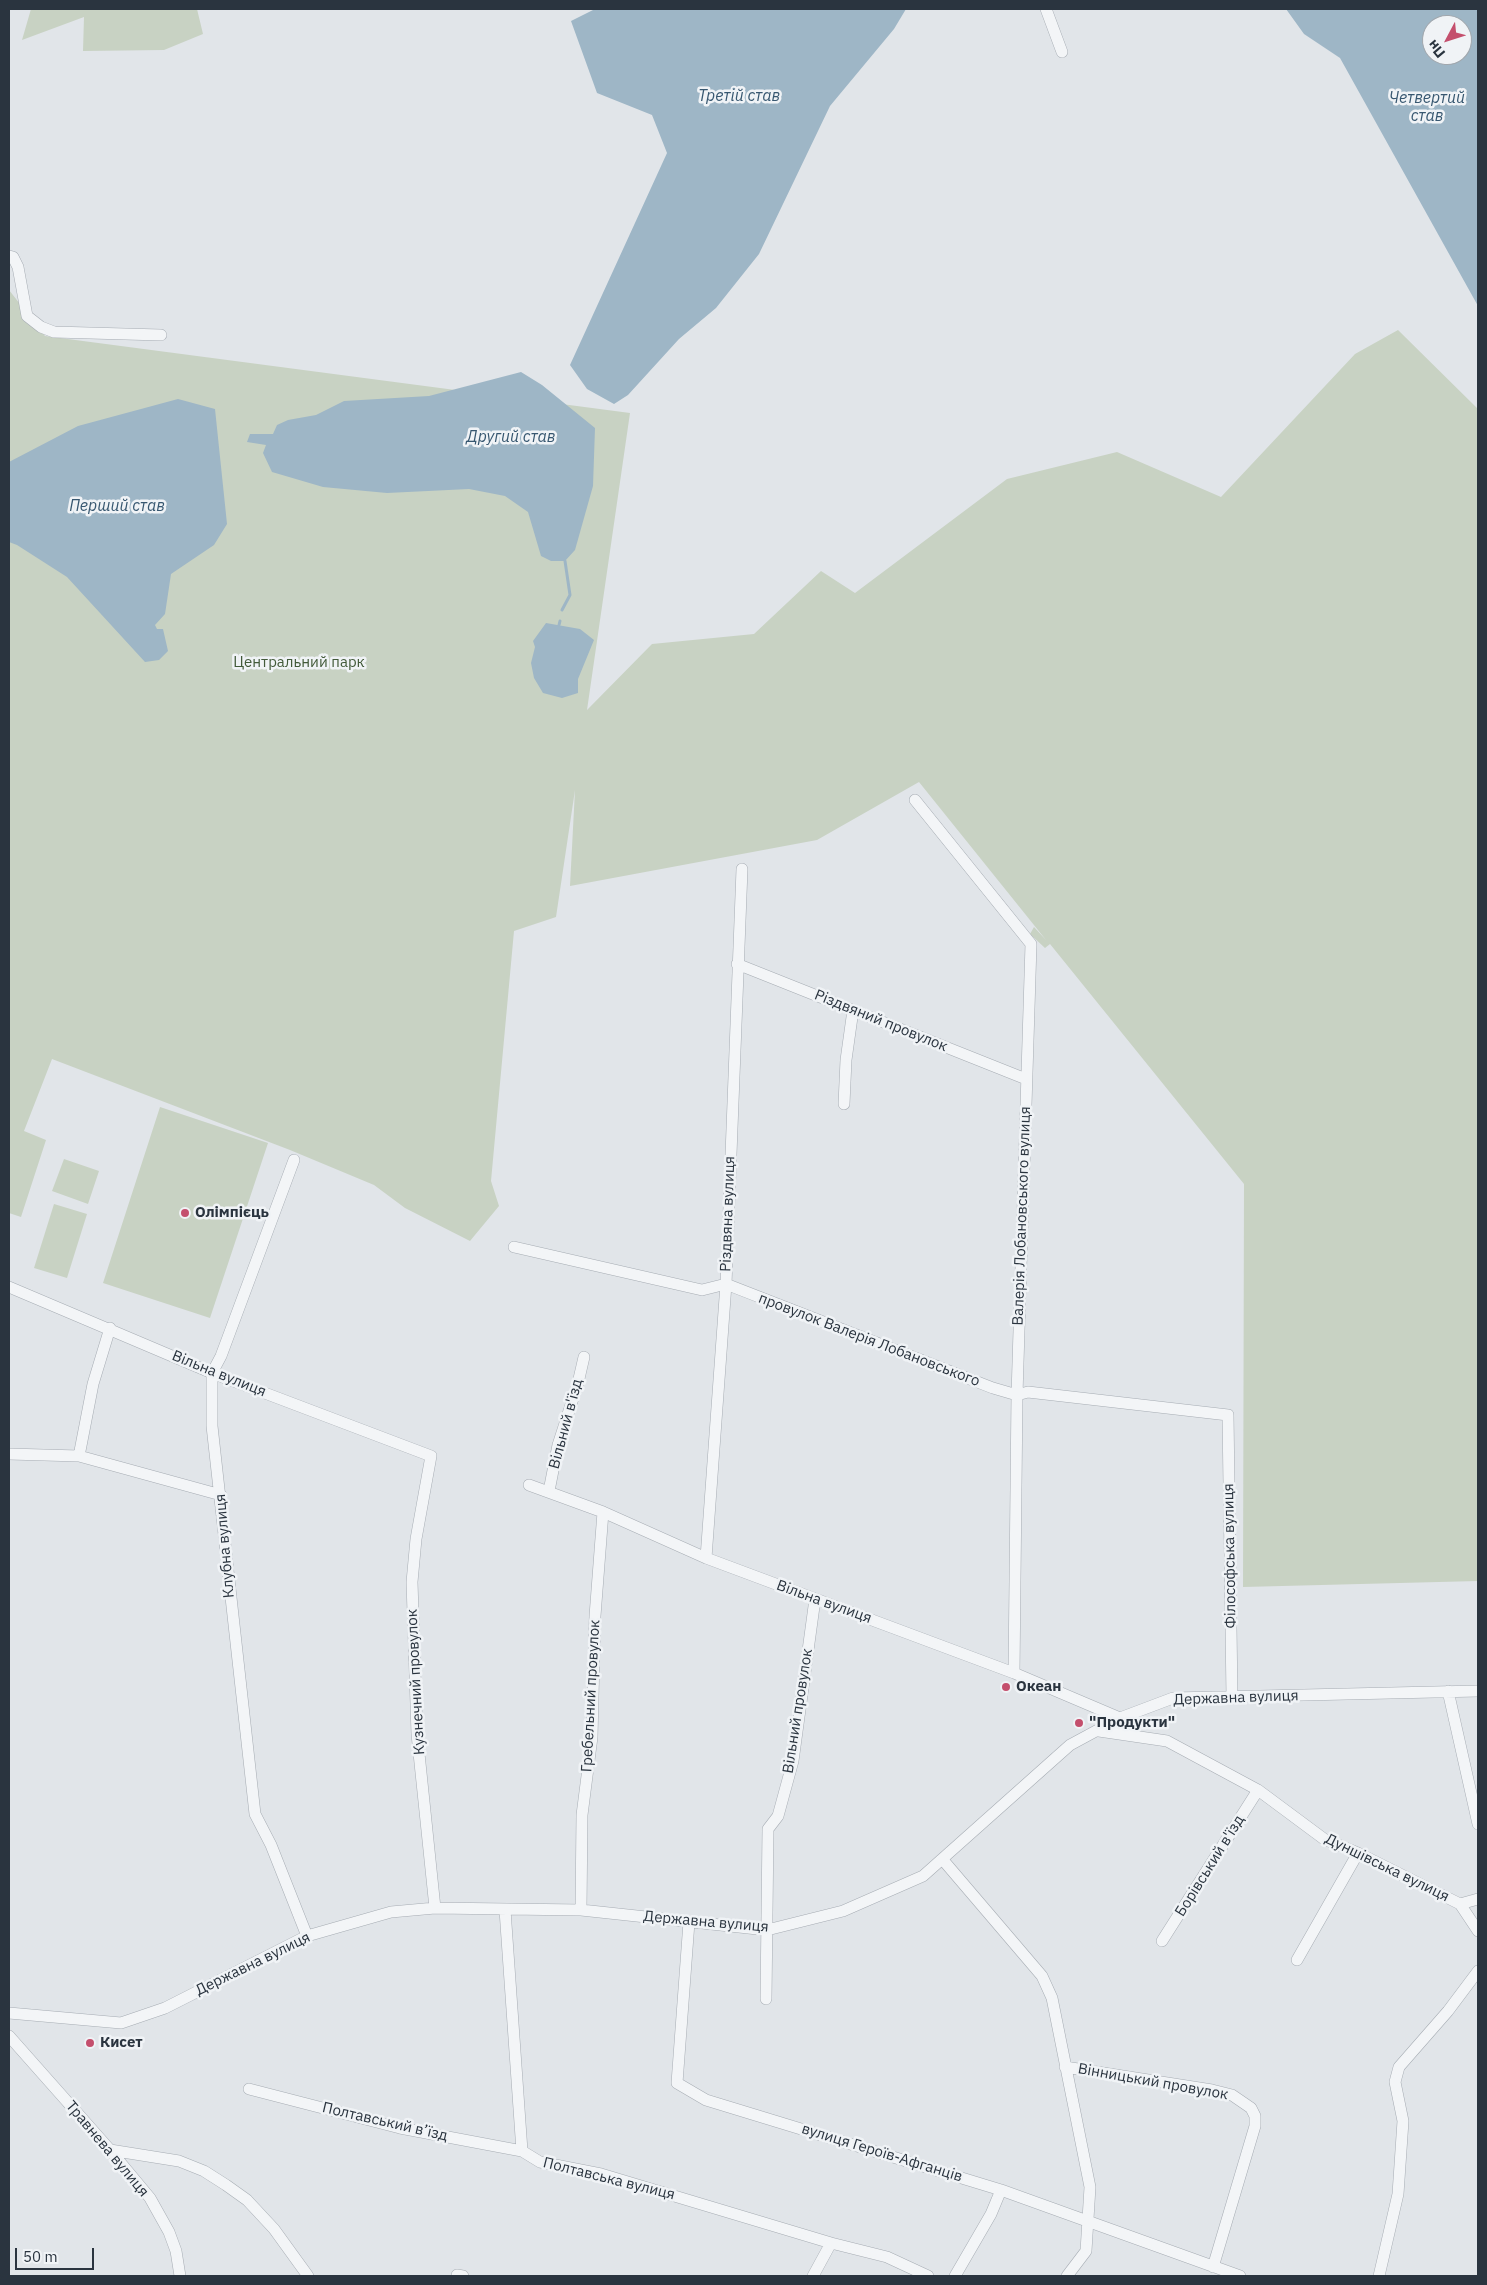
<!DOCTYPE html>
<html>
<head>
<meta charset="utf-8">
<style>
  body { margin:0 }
  #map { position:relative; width:1487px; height:2285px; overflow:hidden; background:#e1e5e9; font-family:"IBM Plex Sans",sans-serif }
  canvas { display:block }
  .frame { position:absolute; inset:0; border:10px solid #2a343f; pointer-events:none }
  .north { position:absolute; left:1422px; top:15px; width:50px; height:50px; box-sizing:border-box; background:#f0f3f6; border:1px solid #a1a7ad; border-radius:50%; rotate:230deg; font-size:14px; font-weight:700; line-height:20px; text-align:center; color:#2a343f }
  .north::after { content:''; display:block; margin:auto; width:18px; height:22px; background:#c44f6d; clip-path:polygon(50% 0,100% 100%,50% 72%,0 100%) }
  .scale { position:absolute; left:15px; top:2248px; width:79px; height:22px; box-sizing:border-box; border:2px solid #2a343f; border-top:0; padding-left:6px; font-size:15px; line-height:18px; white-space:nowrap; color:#2a343f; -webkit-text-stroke:4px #f0f3f6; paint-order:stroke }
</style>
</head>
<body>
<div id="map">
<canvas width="1487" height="2285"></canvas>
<div class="frame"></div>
<div class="north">Пн</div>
<div class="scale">50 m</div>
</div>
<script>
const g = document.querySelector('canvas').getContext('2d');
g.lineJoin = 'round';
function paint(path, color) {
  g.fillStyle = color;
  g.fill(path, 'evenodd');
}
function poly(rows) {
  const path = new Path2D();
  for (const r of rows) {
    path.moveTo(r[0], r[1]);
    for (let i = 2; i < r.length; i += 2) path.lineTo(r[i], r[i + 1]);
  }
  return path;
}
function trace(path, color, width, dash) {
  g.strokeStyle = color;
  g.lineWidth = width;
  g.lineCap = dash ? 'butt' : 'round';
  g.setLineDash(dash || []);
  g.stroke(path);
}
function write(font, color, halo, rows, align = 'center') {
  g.font = font + ' "IBM Plex Sans",sans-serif';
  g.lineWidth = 5;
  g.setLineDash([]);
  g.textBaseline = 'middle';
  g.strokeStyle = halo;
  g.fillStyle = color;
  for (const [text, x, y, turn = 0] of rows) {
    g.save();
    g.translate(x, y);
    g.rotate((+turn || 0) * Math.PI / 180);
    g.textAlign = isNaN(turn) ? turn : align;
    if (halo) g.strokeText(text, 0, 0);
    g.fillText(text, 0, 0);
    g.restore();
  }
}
const green = poly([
  [31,9,197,9,203,34,164,50,83,51,84,17,22,40],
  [9,290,45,336,630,413,587,710,652,644,754,634,821,571,855,593,1007,479,1117,452,1221,497,1355,354,1398,330,1478,409,1478,1581,1243,1587,1244,1184,1050,944,1045,948,1030,934,1034,927,1046,940,919,782,817,840,570,886,575,790,556,917,514,931,491,1181,499,1206,470,1241,405,1208,374,1185,290,1150,52,1059,24,1131,46,1140,21,1217,9,1213],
  [160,1107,268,1143,210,1318,103,1283],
  [64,1159,99,1171,88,1204,52,1191],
  [54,1204,87,1214,67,1278,34,1268]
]);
const water = poly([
  [595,9,906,9,894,29,830,106,759,254,716,308,679,339,628,395,614,404,587,389,570,365,667,153,652,115,597,93,571,21],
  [1286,9,1478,9,1478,306,1340,58,1304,34],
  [1432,25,1462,25,1462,55,1432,55],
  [521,372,542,385,595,428,593,486,575,550,565,561,551,561,541,556,528,512,505,496,469,489,387,493,323,487,272,472,263,453,266,445,247,442,250,434,273,434,277,425,288,420,316,415,344,401,429,396],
  [178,399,215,409,227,524,214,545,171,574,165,614,155,625,157,629,163,629,168,651,159,660,145,662,67,577,17,545,9,542,9,462,78,426],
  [546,623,580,629,594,640,578,679,578,693,562,698,543,693,534,678,531,663,535,647,533,641]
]);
const stream = poly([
  [562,610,570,595,565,561],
  [559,625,560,621]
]);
const minor = poly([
  [1046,9,1062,52],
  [9,256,13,257,18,267,27,316,41,327,54,332,161,335],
  [915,800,1031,944,1017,1395,1014,1673],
  [737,964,1026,1079],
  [844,1104,846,1060,853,1010],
  [294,1160,221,1356,212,1373,212,1426,255,1814,271,1845,307,1936],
  [514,1247,702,1290,726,1284,993,1388,1017,1395,1028,1392,1228,1415,1232,1697],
  [9,1287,212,1373,431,1456,416,1539,412,1582,417,1734,435,1908],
  [9,1454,79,1456,221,1495],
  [79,1456,93,1384,110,1328],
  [529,1485,603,1512,706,1558,1014,1673,1120,1718],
  [549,1491,558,1445,578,1383,584,1357],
  [706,1558,726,1284,742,869],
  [1448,1691,1478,1824],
  [1099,1731,1167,1741,1258,1790,1324,1839,1358,1853,1460,1904,1478,1931],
  [943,1860,1042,1976,1052,1998,1090,2187,1086,2251,1067,2276],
  [1460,1904,1478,1899],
  [505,1910,522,2151,540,2162,601,2174,831,2243,887,2257,928,2276],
  [581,1910,582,1815,592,1737,595,1616,603,1512],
  [689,1922,677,2083,706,2100,1001,2190,1240,2276],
  [1162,1941,1258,1790],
  [1297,1960,1358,1853],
  [766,1999,768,1829,778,1816,793,1761,815,1599],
  [9,2013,121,2023,165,2008,307,1936,391,1912,435,1908,581,1910,767,1930,843,1911,923,1876,1070,1745,1120,1718,1173,1698,1478,1691],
  [9,2036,110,2150,150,2198,169,2232,176,2251,180,2276],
  [1065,2067,1212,2090,1232,2095,1251,2108,1255,2116,1255,2126,1213,2267],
  [249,2089,400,2128,522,2151],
  [110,2150,179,2161,204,2171,226,2185,247,2200,274,2229,308,2276],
  [457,2275,463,2276],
  [813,2276,831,2243],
  [955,2276,991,2214,1001,2190],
  [1379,2276,1398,2194,1403,2121,1395,2082,1399,2067,1448,2011,1478,1971]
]);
const markers = [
  [185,1213,5,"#c44f6d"],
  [1006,1687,5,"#c44f6d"],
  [1079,1723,5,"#c44f6d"],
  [90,2043,5,"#c44f6d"]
];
const parkNames = [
  ["Центральний парк",299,663]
];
const streetNames = [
  ["Різдвяний провулок",881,1021,22],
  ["Різдвяна вулиця",728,1214,-88],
  ["Валерія Лобановського вулиця",1022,1216,-88],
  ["провулок Валерія Лобановського",869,1340,21],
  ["Вільна вулиця",219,1374,22],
  ["Вільний в'їзд",566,1424,-75],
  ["Клубна вулиця",225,1546,-95],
  ["Філософська вулиця",1230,1556,-91],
  ["Вільна вулиця",824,1602,20],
  ["Кузнечний провулок",416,1682,-93],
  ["Гребельний провулок",591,1696,-87],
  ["Державна вулиця",1236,1698,-2],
  ["Вільний провулок",798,1711,-81],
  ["Борівський в'їзд",1210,1866,-58],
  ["Дуншівська вулиця",1387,1868,26],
  ["Державна вулиця",706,1922,5],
  ["Державна вулиця",253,1964,-26],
  ["Вінницький провулок",1153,2082,10],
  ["Полтавський в’їзд",385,2122,13],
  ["Травнева вулиця",107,2149,50],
  ["вулиця Героїв-Афганців",882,2153,17],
  ["Полтавська вулиця",609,2179,14]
];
const poiNames = [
  ["Олімпієць",195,1213],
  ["Океан",1016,1687],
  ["\"Продукти\"",1089,1723],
  ["Кисет",100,2043]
];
const waterNames = [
  ["Третій став",739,96],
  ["Четвертий",1427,98],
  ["став",1427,116],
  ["Другий став",511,437],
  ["Перший став",117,506]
];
paint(green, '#c8d2c3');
paint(water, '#9eb6c6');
trace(stream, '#9eb6c6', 3);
trace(minor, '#a6acb3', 12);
trace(minor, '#f3f5f7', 11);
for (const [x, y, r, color] of markers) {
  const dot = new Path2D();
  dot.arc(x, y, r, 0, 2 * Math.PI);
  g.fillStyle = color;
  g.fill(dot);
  trace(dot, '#f0f3f6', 2);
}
write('15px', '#425a39', '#f0f3f6', parkNames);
write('15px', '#2a343f', '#f0f3f6', streetNames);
write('bold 15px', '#2a343f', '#f0f3f6', poiNames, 'left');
write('italic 16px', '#375770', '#f0f3f6', waterNames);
</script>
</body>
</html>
